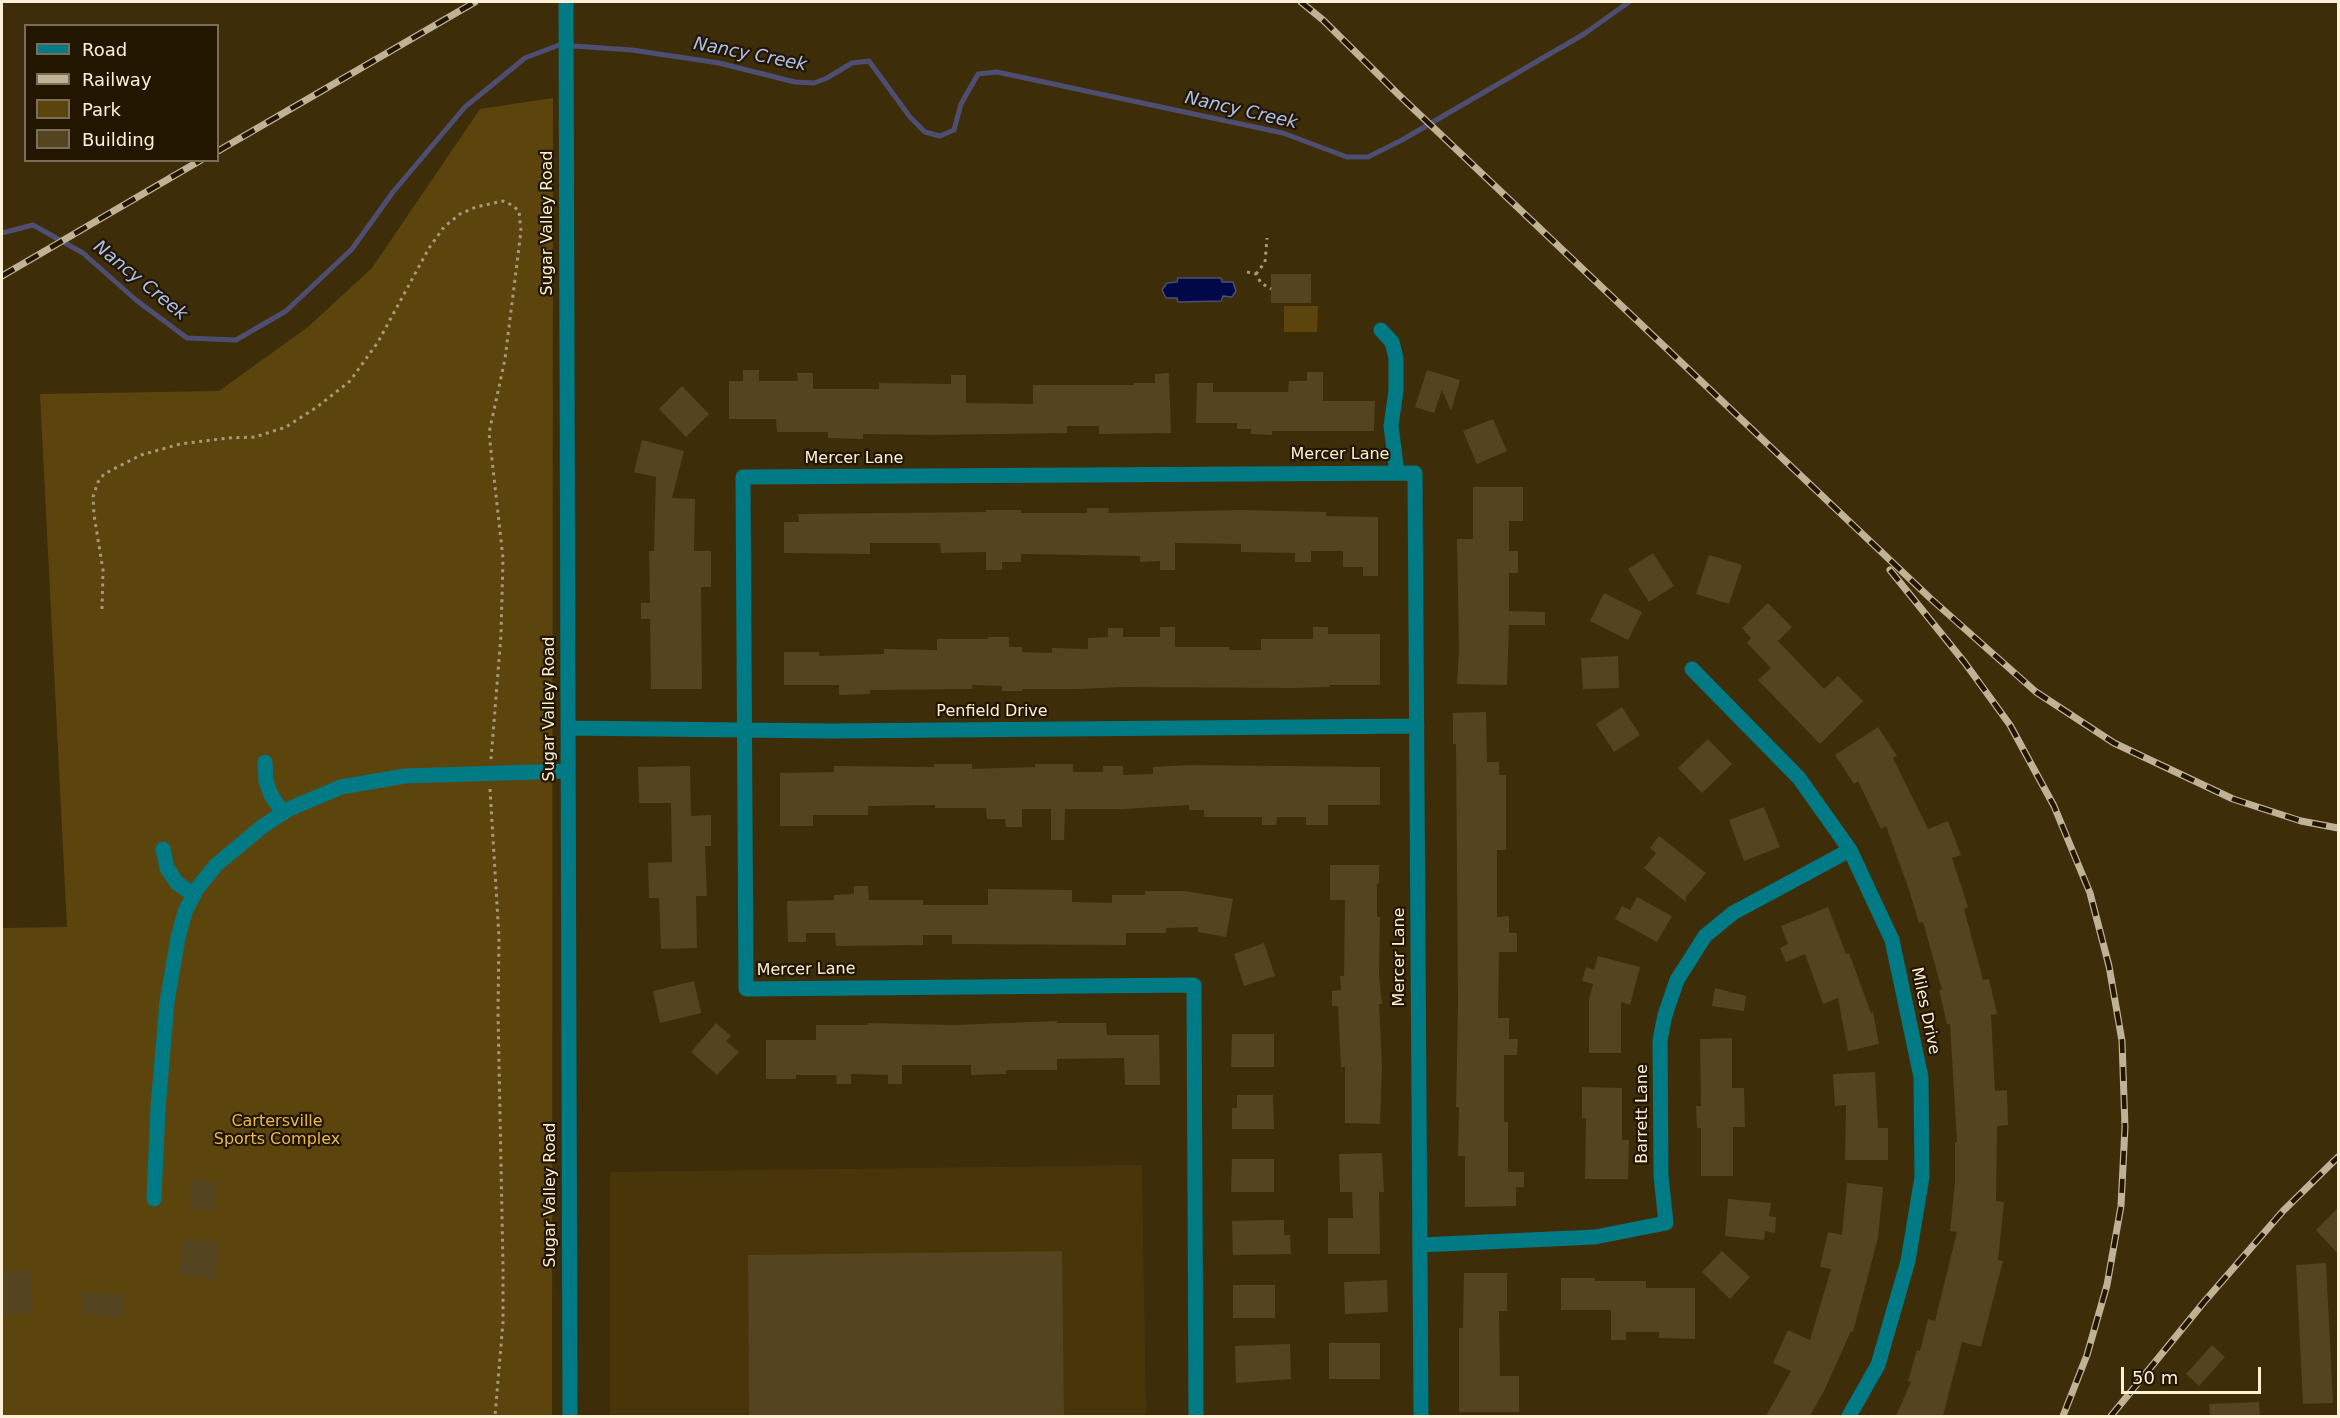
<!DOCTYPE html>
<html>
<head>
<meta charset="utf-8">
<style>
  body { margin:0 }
  #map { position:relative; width:2340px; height:1418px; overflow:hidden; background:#3d2d08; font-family:"DejaVu Sans",sans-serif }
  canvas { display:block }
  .frame { position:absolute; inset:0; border:3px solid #fef1d6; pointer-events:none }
  .legend { position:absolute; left:24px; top:24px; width:195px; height:138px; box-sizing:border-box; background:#221600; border:2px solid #7a6e56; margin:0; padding:8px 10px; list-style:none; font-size:18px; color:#fef1d6 }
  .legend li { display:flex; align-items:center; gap:12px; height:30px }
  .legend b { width:30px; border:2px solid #7a6e56 }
  .scale { position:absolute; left:2121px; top:1367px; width:140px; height:27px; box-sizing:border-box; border:3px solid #fef1d6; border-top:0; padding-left:8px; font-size:18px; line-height:21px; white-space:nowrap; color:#fef1d6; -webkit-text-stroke:4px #221600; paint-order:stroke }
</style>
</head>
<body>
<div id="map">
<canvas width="2340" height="1418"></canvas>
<div class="frame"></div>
<ul class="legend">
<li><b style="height:8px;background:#007b85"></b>Road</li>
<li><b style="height:8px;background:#c0b294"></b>Railway</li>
<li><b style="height:16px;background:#5c450d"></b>Park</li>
<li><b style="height:16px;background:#554420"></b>Building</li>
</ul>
<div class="scale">50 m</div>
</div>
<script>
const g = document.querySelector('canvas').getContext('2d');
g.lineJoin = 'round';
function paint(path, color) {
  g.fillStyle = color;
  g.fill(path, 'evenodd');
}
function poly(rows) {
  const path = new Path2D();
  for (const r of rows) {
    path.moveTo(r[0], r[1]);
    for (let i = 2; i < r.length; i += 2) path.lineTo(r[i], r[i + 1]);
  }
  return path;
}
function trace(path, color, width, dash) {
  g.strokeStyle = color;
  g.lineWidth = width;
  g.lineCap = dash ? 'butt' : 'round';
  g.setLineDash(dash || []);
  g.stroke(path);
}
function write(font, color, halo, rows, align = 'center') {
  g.font = font + ' "DejaVu Sans",sans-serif';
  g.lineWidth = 4.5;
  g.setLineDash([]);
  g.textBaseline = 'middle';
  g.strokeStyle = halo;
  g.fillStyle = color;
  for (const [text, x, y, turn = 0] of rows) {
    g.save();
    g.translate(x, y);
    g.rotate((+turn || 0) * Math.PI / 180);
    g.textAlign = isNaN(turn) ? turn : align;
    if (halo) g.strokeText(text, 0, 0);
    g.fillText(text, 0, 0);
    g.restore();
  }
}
const built = poly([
  [1142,1165,1146,1416,610,1416,610,1172]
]);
const green = poly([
  [553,98,552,1416,2,1416,2,928,67,927,40,394,219,391,308,327,372,268,480,109],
  [1284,306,1318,306,1317,332,1284,332]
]);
const water = poly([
  [1178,278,1221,278,1222,282,1233,282,1236,291,1232,297,1223,296,1221,301,1178,302,1177,298,1166,298,1162,290,1167,283,1177,282,1178,278]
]);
const stream = poly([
  [2,233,33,225,83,253,136,300,187,338,236,340,286,311,352,249,393,192,465,107,525,58,559,45,632,50,719,63,795,82,814,83,827,78,852,63,869,61,910,117,925,132,940,136,954,130,961,104,978,74,997,72,1283,133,1347,157,1368,157,1402,140,1584,34,1629,2]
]);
const building = poly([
  [1271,274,1311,274,1311,303,1271,303],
  [743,370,759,370,759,381,798,381,797,373,813,373,813,389,879,389,879,383,951,384,951,375,966,375,966,403,1033,404,1033,385,1134,385,1134,383,1155,383,1155,374,1169,373,1171,433,1099,434,1099,426,1067,426,1067,433,931,435,863,434,863,439,828,438,828,432,777,432,776,419,729,419,729,381,743,381],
  [1427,370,1460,380,1451,411,1442,390,1434,413,1415,407],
  [1307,372,1323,372,1323,401,1375,401,1374,431,1272,431,1272,435,1251,434,1251,429,1237,429,1237,423,1196,423,1197,383,1213,383,1213,392,1288,392,1289,381,1307,381],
  [682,386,709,414,686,437,659,409],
  [1493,419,1507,451,1477,464,1463,431],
  [642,440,684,451,672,498,695,499,694,551,711,551,711,587,701,587,702,689,651,689,650,619,641,619,641,603,650,603,649,551,654,551,656,477,634,472],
  [1473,487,1523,487,1523,521,1509,521,1509,551,1518,551,1518,573,1509,573,1509,611,1545,612,1545,625,1509,625,1507,685,1457,684,1459,649,1457,539,1473,539],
  [1087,508,1109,508,1108,513,1242,510,1326,512,1326,516,1378,517,1378,576,1363,576,1363,567,1343,567,1343,551,1311,551,1311,562,1295,562,1295,553,1241,552,1241,544,1175,543,1175,570,1160,570,1160,561,1140,562,1140,556,1021,554,1021,562,1002,562,1002,570,986,570,986,552,941,553,940,543,870,543,870,554,784,553,784,522,799,522,798,514,986,512,986,510,1021,510,1021,513,1087,513],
  [1653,553,1674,586,1649,602,1628,569],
  [1709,555,1742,565,1729,604,1696,594],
  [1604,593,1642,612,1628,640,1590,621],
  [1768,603,1792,627,1778,641,1824,689,1838,676,1863,701,1820,744,1758,680,1771,668,1747,643,1751,638,1742,628],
  [1160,627,1175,627,1175,647,1229,647,1229,650,1261,650,1261,639,1313,639,1313,627,1328,627,1328,634,1380,634,1380,685,1329,685,1330,687,1293,688,1125,687,1077,689,1022,689,1022,691,1002,691,1002,686,972,685,972,689,870,690,870,694,839,695,839,685,784,685,784,652,819,652,819,656,884,654,884,649,937,650,937,639,988,639,988,637,1009,637,1009,647,1022,647,1022,652,1052,653,1052,648,1088,649,1088,638,1108,637,1108,628,1123,628,1123,637,1160,637],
  [1618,656,1619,688,1583,689,1581,658],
  [1622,707,1640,735,1614,752,1596,724],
  [1486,712,1487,762,1499,762,1499,775,1506,775,1506,850,1497,850,1497,917,1509,916,1509,933,1517,933,1517,952,1499,952,1498,1018,1509,1018,1509,1039,1518,1039,1517,1055,1504,1055,1504,1122,1508,1122,1508,1172,1524,1172,1524,1187,1516,1187,1516,1206,1465,1207,1465,1156,1458,1156,1459,1107,1456,1107,1458,1004,1456,744,1453,744,1453,713],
  [1878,727,1897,756,1893,758,1928,829,1948,821,1961,855,1952,858,1968,907,1964,909,1983,980,1989,979,1997,1014,1991,1015,1995,1091,2007,1090,2008,1125,1997,1126,1996,1201,2004,1202,1998,1260,2003,1261,1981,1347,1962,1342,1943,1416,1896,1416,1911,1382,1908,1381,1917,1350,1920,1351,1928,1319,1935,1321,1957,1232,1950,1231,1955,1183,1955,1142,1957,1142,1950,1024,1947,1024,1939,990,1942,990,1923,922,1919,923,1909,890,1886,826,1881,829,1858,781,1854,784,1835,755],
  [1708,739,1732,764,1702,793,1678,768],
  [934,764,972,764,972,769,1035,767,1035,764,1073,764,1073,772,1103,772,1103,766,1123,766,1123,775,1153,774,1153,767,1189,765,1380,767,1380,805,1328,805,1328,825,1306,825,1306,817,1277,817,1276,825,1262,825,1262,817,1204,817,1204,810,1189,810,1189,805,1123,809,1065,809,1064,840,1051,840,1051,809,1022,809,1022,827,1006,827,1005,819,987,819,986,808,935,808,935,805,868,806,868,815,813,815,813,826,780,826,780,773,834,772,834,766,934,767],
  [690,766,691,816,711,815,711,846,705,846,707,896,696,896,697,948,661,949,659,898,649,898,648,863,672,862,671,803,639,803,638,767],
  [1764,807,1780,847,1744,861,1729,820],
  [1659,836,1706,873,1686,897,1686,902,1644,868,1656,853,1650,848],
  [1330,865,1379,865,1379,883,1377,884,1377,917,1380,917,1379,975,1382,1004,1379,1004,1382,1065,1380,1124,1345,1123,1345,1067,1341,1067,1338,1006,1332,1006,1332,991,1341,990,1340,976,1344,976,1345,900,1330,900],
  [854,886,868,886,869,900,923,900,923,905,988,905,988,889,1072,890,1072,902,1112,903,1112,895,1145,895,1145,891,1185,891,1233,899,1226,937,1198,932,1198,927,1166,928,1166,933,1126,933,1126,945,952,944,952,935,923,935,923,945,836,946,835,933,806,933,806,942,788,942,787,901,834,900,834,895,854,894],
  [1637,897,1672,916,1657,942,1615,919,1622,906,1630,910],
  [1828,907,1846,954,1849,953,1871,1013,1873,1012,1879,1044,1848,1051,1838,998,1823,1004,1805,954,1786,962,1780,948,1788,944,1781,926],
  [1264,943,1275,976,1244,986,1234,954],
  [1598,956,1640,967,1630,1005,1621,1002,1621,1053,1589,1053,1589,1000,1593,984,1582,981,1586,967,1594,970],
  [694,981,701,1013,660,1023,653,991],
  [1715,988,1746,996,1744,1011,1712,1006],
  [1057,1021,1057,1023,1106,1023,1107,1035,1159,1035,1160,1085,1125,1085,1124,1058,1057,1059,1057,1070,1006,1070,1006,1074,971,1075,971,1065,902,1065,902,1084,888,1084,888,1075,851,1074,851,1084,837,1084,836,1075,796,1075,796,1079,766,1079,766,1040,816,1040,816,1025,868,1025,868,1023,954,1025],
  [716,1023,731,1036,726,1041,739,1052,717,1075,691,1052],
  [1232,1034,1274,1034,1274,1067,1231,1067],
  [1732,1038,1732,1088,1744,1088,1745,1127,1733,1127,1733,1176,1701,1176,1701,1128,1697,1128,1696,1106,1701,1106,1700,1039],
  [1875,1072,1878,1128,1888,1128,1888,1160,1845,1160,1846,1105,1835,1106,1833,1074],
  [1582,1087,1622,1088,1622,1140,1629,1140,1628,1179,1585,1179,1586,1118,1582,1118],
  [1237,1095,1273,1095,1274,1129,1232,1129,1232,1108,1237,1108],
  [1382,1153,1384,1192,1379,1192,1380,1254,1328,1254,1328,1218,1353,1218,1352,1192,1340,1192,1339,1154],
  [1232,1159,1274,1159,1274,1192,1231,1192],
  [192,1179,217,1182,214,1212,189,1209],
  [1847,1183,1883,1187,1878,1238,1853,1332,1851,1331,1825,1389,1810,1416,1766,1416,1791,1371,1773,1363,1788,1330,1810,1340,1831,1269,1820,1267,1828,1232,1842,1235],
  [1728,1199,1771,1203,1769,1216,1776,1217,1775,1233,1765,1231,1764,1240,1725,1236],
  [2338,1208,2338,1254,2316,1230],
  [1267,1220,1284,1220,1284,1235,1290,1235,1291,1254,1233,1255,1232,1221],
  [183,1238,219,1242,215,1279,178,1275],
  [1062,1251,1064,1416,749,1416,748,1255],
  [1722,1251,1750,1277,1730,1299,1702,1272],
  [2326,1263,2333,1403,2303,1404,2296,1265],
  [30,1269,33,1313,2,1315,2,1272],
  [1464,1273,1507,1273,1507,1311,1499,1311,1500,1376,1519,1376,1519,1412,1459,1412,1459,1328,1463,1328],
  [1561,1278,1595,1278,1595,1281,1646,1281,1646,1288,1695,1288,1695,1339,1659,1338,1659,1332,1626,1332,1626,1340,1611,1340,1611,1310,1561,1310],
  [1387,1280,1388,1312,1345,1314,1344,1282],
  [1233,1285,1275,1285,1275,1318,1233,1318],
  [82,1292,125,1295,124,1318,81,1314],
  [1329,1343,1380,1343,1380,1379,1329,1379],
  [1290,1344,1291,1379,1236,1383,1235,1346],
  [2212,1345,2225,1357,2199,1386,2186,1374],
  [2259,1402,2260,1416,2210,1416,2209,1404]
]);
const path = poly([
  [1247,272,1256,274,1261,283,1271,289],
  [1256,274,1265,262,1267,238],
  [102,609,103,570,94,515,93,497,98,482,104,474,141,455,180,444,228,438,255,437,286,427,317,407,350,381,378,342,429,248,444,227,460,214,476,207,503,201,512,205,519,211,521,231,505,359,489,433,503,558,501,635,491,759],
  [490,789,499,937,498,1012,503,1267,503,1322,495,1416]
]);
const minor = poly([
  [566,2,570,1416],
  [1381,330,1392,342,1396,358,1396,391,1391,426,1397,473],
  [1692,669,1799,778,1850,850,1892,940,1921,1077,1922,1177,1908,1261,1878,1365,1849,1416],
  [568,728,830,731,1417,726],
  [265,762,266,781,271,795,283,813],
  [163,849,167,868,177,883,194,895],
  [154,1199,158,1108,167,1002,178,938,185,912,196,890,216,865,263,826,289,809,341,787,405,776,568,771],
  [1420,1245,1595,1237,1666,1223,1661,1176,1660,1040,1665,1015,1677,980,1705,936,1733,913,1850,850],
  [1196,1416,1194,985,746,989,743,477,1415,473,1421,1416]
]);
const rail = poly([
  [1301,2,1323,20,1400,96,1930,598,2036,692,2114,743,2233,799,2301,821,2338,828],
  [218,151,475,2],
  [2,276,201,160],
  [1890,570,1965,663,2010,725,2054,806,2090,893,2109,966,2122,1041,2125,1127,2121,1206,2107,1285,2087,1355,2063,1416],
  [2111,1416,2204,1302,2283,1211,2338,1157]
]);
const streetNames = [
  ["Sugar Valley Road",548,223,-90],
  ["Mercer Lane",1340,455],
  ["Mercer Lane",854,459],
  ["Sugar Valley Road",550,709,-90],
  ["Penfield Drive",992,712],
  ["Mercer Lane",1400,957,-90],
  ["Mercer Lane",806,970,-1],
  ["Miles Drive",1925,1011,78],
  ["Barrett Lane",1643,1114,-90],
  ["Sugar Valley Road",551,1195,-90]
];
const parkNames = [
  ["Cartersville",277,1122],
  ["Sports Complex",277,1140]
];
const waterNames = [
  ["Nancy Creek",750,55,11],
  ["Nancy Creek",1241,111,13],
  ["Nancy Creek",140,281,39]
];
paint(built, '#48360a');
paint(green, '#5c450d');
paint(water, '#010847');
trace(water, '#4d4e72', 1.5);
trace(stream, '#4d4e72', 5);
paint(building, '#554420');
trace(path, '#a79979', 3, [3, 4.5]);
trace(minor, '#007b85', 15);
trace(rail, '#c0b294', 7);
trace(rail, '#221600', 4.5, [14]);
write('16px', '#fef1d6', '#221600', streetNames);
write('16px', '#eaba4a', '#221600', parkNames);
write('italic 18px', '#acc1ef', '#221600', waterNames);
</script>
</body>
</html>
